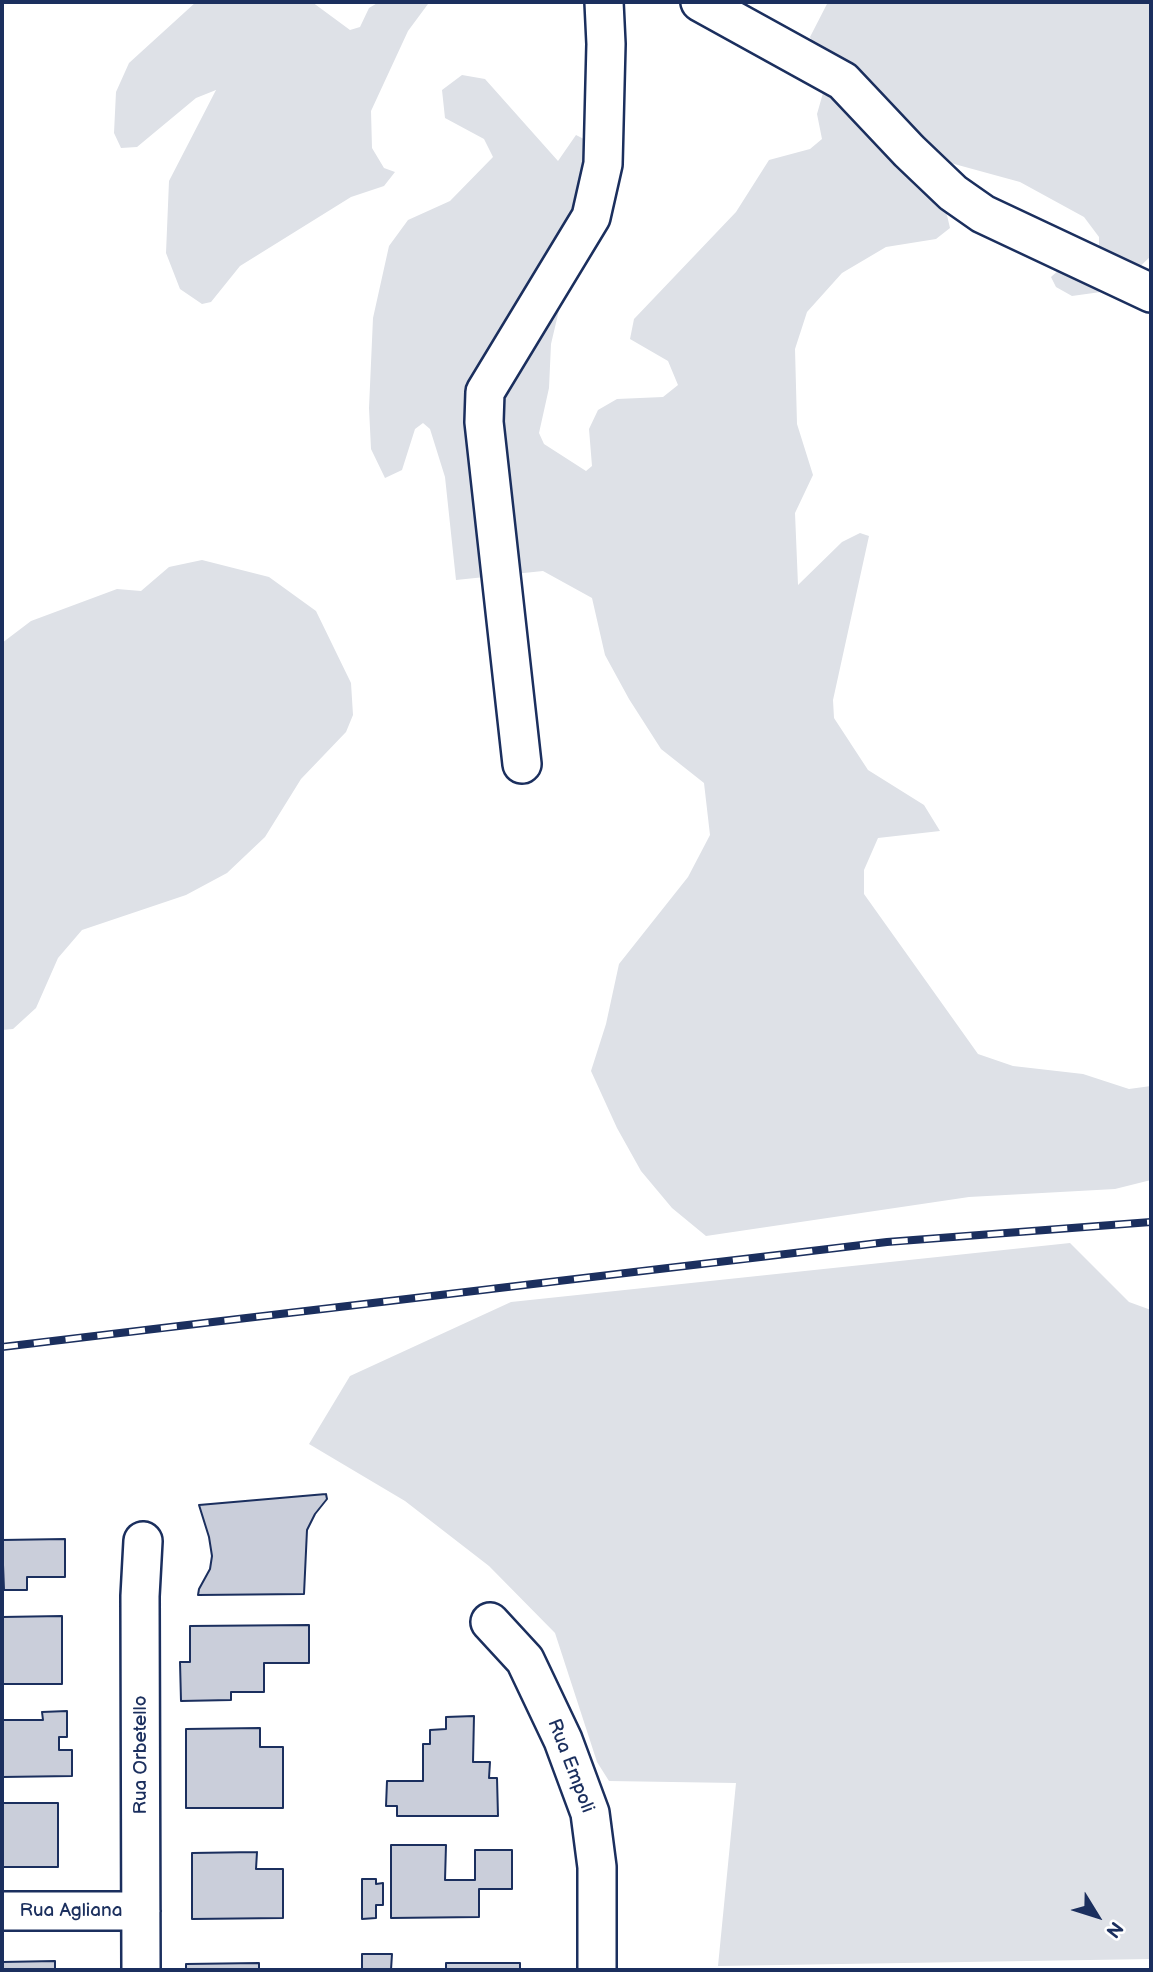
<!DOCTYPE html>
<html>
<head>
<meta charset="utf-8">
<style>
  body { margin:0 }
  #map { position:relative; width:1153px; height:1972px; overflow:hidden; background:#fff; font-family:"Balsamiq Sans",sans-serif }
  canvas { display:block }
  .frame { position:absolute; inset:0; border:4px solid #1b2f5e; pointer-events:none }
  .north { position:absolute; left:1062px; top:1881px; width:70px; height:70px; -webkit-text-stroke:5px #fff; paint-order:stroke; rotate:128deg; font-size:19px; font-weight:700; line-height:28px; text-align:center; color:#1b2f5e }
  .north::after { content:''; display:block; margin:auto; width:24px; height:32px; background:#1b2f5e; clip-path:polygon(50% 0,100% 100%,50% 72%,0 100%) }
</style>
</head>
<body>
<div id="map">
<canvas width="1153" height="1972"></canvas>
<div class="frame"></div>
<div class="north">N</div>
</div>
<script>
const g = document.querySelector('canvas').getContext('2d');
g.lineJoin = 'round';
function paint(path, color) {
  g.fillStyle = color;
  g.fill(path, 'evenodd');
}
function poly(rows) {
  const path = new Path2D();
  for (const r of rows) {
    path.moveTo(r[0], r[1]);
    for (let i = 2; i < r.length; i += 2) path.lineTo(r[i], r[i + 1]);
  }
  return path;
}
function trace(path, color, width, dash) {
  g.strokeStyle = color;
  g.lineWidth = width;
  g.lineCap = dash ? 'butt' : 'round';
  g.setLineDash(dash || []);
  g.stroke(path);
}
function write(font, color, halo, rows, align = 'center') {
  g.font = font + ' "Balsamiq Sans",sans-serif';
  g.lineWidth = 7;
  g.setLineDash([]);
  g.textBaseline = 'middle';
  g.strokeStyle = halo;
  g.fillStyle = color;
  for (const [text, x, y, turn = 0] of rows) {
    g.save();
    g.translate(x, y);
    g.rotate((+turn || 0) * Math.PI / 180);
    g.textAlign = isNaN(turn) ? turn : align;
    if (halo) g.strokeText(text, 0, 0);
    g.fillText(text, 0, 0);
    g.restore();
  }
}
const green = poly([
  [196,2,312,2,350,30,360,27,369,8,379,2,428,4,408,31,371,111,372,148,384,168,395,172,384,186,351,197,240,266,211,302,202,304,180,289,166,253,169,181,216,90,196,98,137,147,121,148,114,133,116,92,129,63],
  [828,2,1151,2,1151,256,1115,290,1072,296,1056,287,1051,277,1060,269,1099,254,1099,237,1084,217,1020,182,936,159,911,175,946,211,950,228,936,239,886,247,842,273,807,312,795,349,797,424,813,475,795,513,798,585,842,542,860,533,869,536,833,700,834,718,868,770,924,805,940,831,878,838,864,870,864,894,978,1054,1013,1066,1083,1074,1129,1089,1151,1086,1151,1180,1115,1189,969,1197,706,1236,672,1208,641,1171,617,1128,591,1071,606,1024,619,964,688,877,710,835,704,783,661,749,629,699,605,655,592,598,543,571,456,580,445,477,430,429,423,423,415,429,402,470,385,478,371,449,369,408,373,318,389,246,408,220,450,201,493,157,484,139,445,118,442,90,462,75,485,79,558,161,576,135,588,141,588,187,551,344,549,388,539,433,544,444,586,471,592,466,589,429,598,410,617,399,663,397,678,385,668,361,630,339,634,319,736,212,769,160,810,149,822,139,817,114,827,79,810,37],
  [202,560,269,577,316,611,351,683,353,715,346,732,301,779,265,837,227,873,186,895,82,930,58,958,36,1008,13,1029,2,1030,2,643,31,621,117,589,141,591,169,567],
  [1070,1243,1129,1302,1151,1310,1151,1959,718,1966,736,1783,609,1781,597,1762,555,1633,489,1566,405,1501,309,1444,350,1376,511,1302]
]);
const building = poly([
  [326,1494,327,1499,315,1514,307,1530,304,1594,198,1595,199,1589,210,1569,212,1556,209,1537,199,1505,326,1494],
  [65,1539,65,1577,27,1577,27,1590,4,1590,2,1540,65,1539],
  [62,1616,62,1684,2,1684,2,1617,62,1616],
  [309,1625,309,1663,264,1663,264,1692,231,1692,231,1700,181,1701,180,1662,190,1662,190,1626,309,1625],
  [67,1711,67,1737,59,1737,59,1750,72,1750,72,1776,2,1777,2,1720,43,1720,42,1712,67,1711],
  [474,1716,473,1762,490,1762,489,1778,497,1778,498,1816,397,1816,397,1806,386,1806,387,1781,423,1781,423,1744,430,1744,430,1730,446,1729,446,1717,474,1716],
  [260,1728,260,1747,283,1747,283,1808,186,1808,186,1729,260,1728],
  [2,1803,58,1803,58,1867,2,1867,2,1803],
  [391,1845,446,1845,445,1880,475,1880,475,1850,512,1850,512,1889,479,1889,479,1917,391,1918,391,1845],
  [257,1852,256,1869,283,1869,283,1918,192,1919,192,1853,257,1852],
  [362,1879,376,1879,376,1884,383,1883,383,1905,376,1905,376,1918,362,1919,362,1879],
  [362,1954,392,1954,391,1970,362,1970,362,1954],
  [55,1961,55,1970,2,1970,2,1962,55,1961],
  [259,1963,259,1970,186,1970,186,1964,259,1963],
  [446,1963,520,1963,520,1970,446,1970,446,1963]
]);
const minor = poly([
  [700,2,843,81,909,151,953,193,983,214,1151,293],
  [522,764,484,422,485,392,591,217,603,164,606,44,604,2],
  [490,1622,525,1660,563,1740,590,1813,597,1867,597,1970],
  [2,1911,141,1911],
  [141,1970,140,1596,143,1541]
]);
const rail = poly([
  [2,1347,887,1242,1151,1222]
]);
const streetNames = [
  ["Rua Orbetello",141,1755,-90],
  ["Rua Empoli",570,1766,69],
  ["Rua Agliana",71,1911]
];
paint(green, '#dee1e7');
paint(building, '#caceda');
trace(building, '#1b2f5e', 2);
trace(minor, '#1b2f5e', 42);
trace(minor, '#fff', 37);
trace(rail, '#1b2f5e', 8);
trace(rail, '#fff', 5, [16]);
write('19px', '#1b2f5e', '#fff', streetNames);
</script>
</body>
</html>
